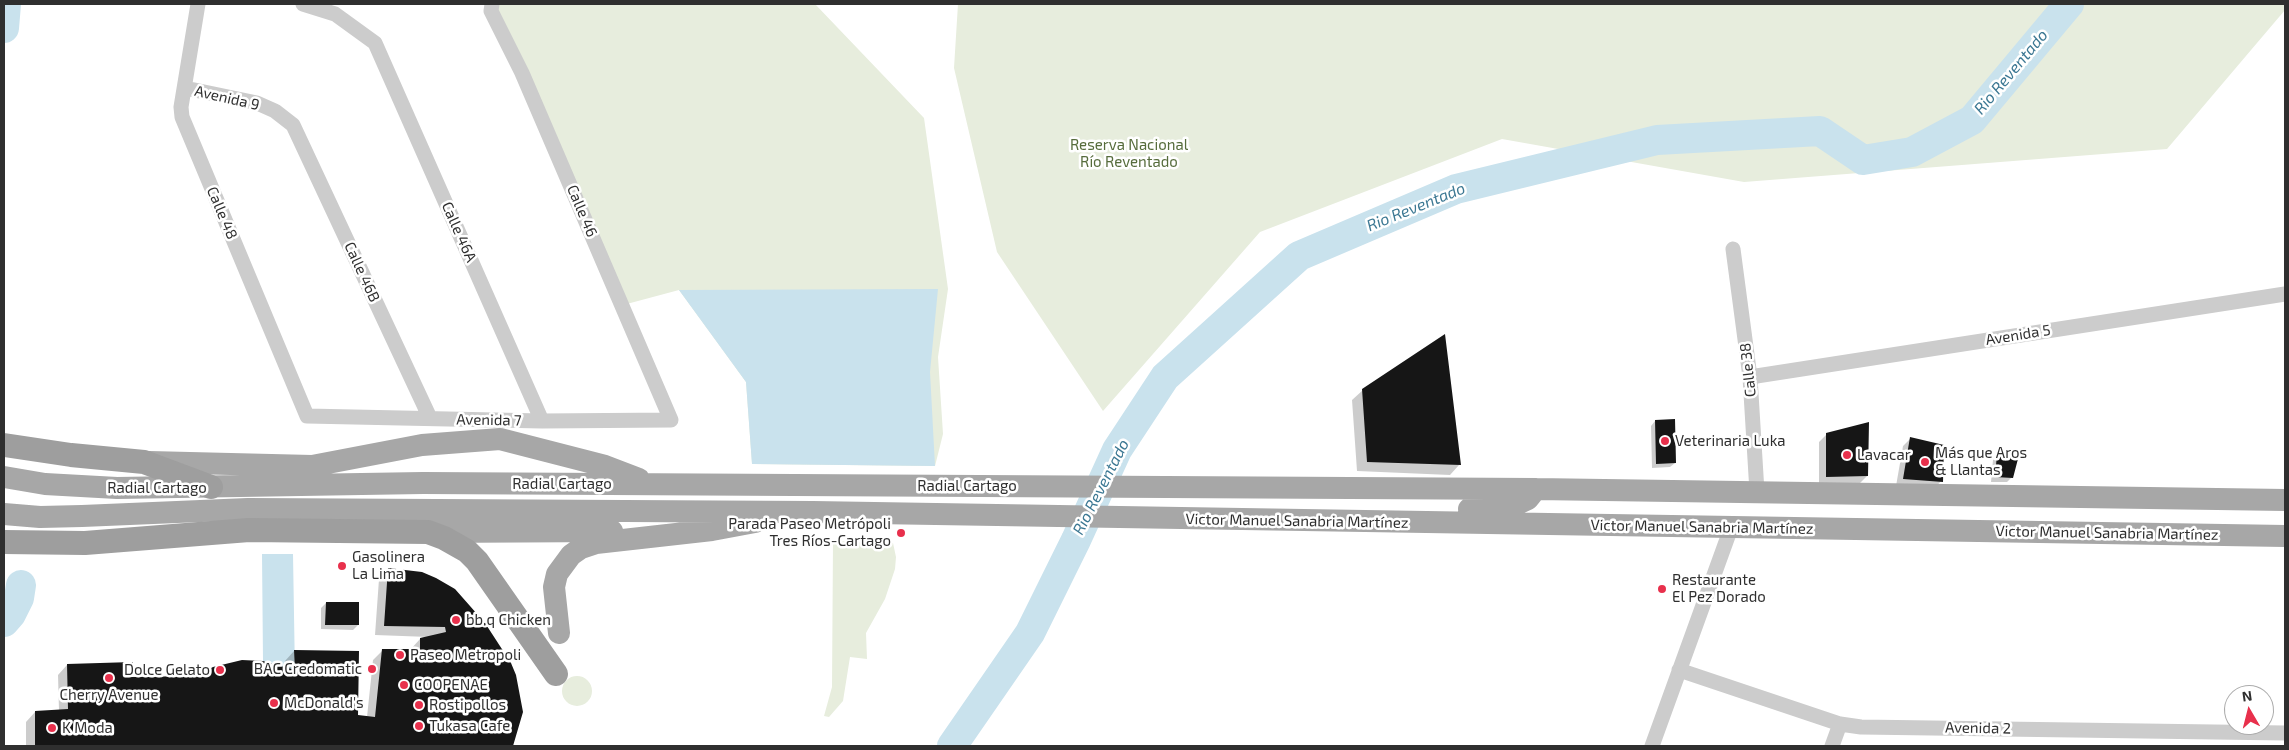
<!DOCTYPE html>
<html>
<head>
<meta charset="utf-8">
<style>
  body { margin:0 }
  #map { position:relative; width:2289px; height:750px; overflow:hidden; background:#fff; font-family:"Exo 2",sans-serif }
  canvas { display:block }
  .frame { position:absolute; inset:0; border:5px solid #2f2f2f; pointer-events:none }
  .north { position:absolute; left:2224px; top:685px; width:50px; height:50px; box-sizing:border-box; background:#fff; border:1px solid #acacac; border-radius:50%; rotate:352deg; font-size:14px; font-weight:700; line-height:20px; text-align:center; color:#2f2f2f }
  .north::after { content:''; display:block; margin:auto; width:18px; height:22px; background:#e8304c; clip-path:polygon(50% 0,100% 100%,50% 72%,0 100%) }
</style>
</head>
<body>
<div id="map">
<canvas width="2289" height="750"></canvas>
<div class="frame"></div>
<div class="north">N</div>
</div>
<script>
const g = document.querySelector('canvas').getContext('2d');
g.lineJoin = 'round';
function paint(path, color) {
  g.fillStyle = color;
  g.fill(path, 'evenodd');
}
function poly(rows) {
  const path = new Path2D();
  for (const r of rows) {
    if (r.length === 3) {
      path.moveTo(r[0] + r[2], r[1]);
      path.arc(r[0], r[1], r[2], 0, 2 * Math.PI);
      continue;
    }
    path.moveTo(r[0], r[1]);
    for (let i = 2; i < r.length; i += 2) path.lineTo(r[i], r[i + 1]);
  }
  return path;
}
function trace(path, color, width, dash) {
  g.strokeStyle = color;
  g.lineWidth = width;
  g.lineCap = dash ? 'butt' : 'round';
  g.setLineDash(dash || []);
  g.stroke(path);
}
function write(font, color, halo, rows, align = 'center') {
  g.font = font + ' "Exo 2",sans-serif';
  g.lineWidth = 5;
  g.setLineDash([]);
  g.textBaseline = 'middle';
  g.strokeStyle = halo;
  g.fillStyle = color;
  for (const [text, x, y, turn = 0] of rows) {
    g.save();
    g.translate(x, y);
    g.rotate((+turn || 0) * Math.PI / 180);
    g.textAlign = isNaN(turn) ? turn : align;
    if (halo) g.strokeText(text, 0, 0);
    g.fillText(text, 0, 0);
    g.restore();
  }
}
const green = poly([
  [492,4,815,4,924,118,948,289,938,357,943,434,935,466,752,464,746,382,679,290,623,305],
  [958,4,2285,4,2285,10,2167,149,1744,182,1502,139,1260,232,1103,411,997,252,954,68],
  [833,541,893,543,896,557,895,569,885,599,866,633,867,659,850,657,843,701,829,717,824,716,832,687],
  [577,691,15]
]);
const water = poly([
  [938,289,930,372,935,466,752,464,746,382,679,290],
  [262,554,293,554,295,675,263,661]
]);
const shadow = poly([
  [1363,390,1459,465,1450,475,1357,471,1352,400],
  [1655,421,1675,463,1670,467,1652,468,1651,426],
  [1826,435,1867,476,1860,483,1819,484,1819,442],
  [1910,439,1941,481,1934,489,1896,486,1903,446],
  [1998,455,2012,477,2007,482,1991,482,1993,460],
  [389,569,422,573,522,711,512,746,26,746,26,722,35,712,59,711,58,675,67,665,130,678,197,678,285,669,285,661,294,651,356,717,367,717,373,660,383,650,410,650,420,639,429,637,375,635,379,579],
  [326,603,358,625,353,630,321,629,321,608]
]);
const river = poly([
  [4,28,6,4],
  [4,622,11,614,19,598,21,585],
  [952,746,1030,633,1076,540,1117,450,1165,377,1299,256,1456,189,1657,140,1820,131,1863,160,1912,152,1972,120,2069,4]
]);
const building = poly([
  [1445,334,1461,465,1367,462,1362,389],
  [1675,419,1676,463,1656,464,1655,420],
  [1869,422,1868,476,1826,477,1826,433],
  [1910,437,1944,445,1943,482,1903,479],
  [1997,454,2019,455,2013,478,1995,477],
  [388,568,422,572,436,578,455,589,485,623,511,663,516,675,523,712,513,746,35,746,35,711,68,709,67,664,133,662,131,677,196,676,213,667,242,660,263,661,295,670,294,650,359,651,358,715,375,717,382,649,420,649,420,638,446,632,445,627,384,626],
  [326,602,359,602,359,625,325,625]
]);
const minor = poly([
  [198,4,181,107,182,117,307,416,542,421,671,420,522,73,491,11,492,4],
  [303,4,335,14,375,43,542,421],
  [185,88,257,103,275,111,293,125,430,418],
  [1733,249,1750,377,1757,492],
  [1750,377,2285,294],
  [1679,670,1840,724,1861,727,2285,733],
  [1652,746,1731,528],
  [1832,746,1840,724]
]);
const primary = poly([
  [149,462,312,466,422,445,500,439,605,466,639,479],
  [4,477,45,484,117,488,423,483,1536,489,2285,500],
  [1469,509,1492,509,1515,505,1528,499,1536,489],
  [4,514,40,517,82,516,248,509,813,512,2285,536],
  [428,532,612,531],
  [559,633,554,587,557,574,571,555,581,548,596,543,712,530,755,522]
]);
const trunk = poly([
  [4,445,71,455,144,462,211,487],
  [4,542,85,543,249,530,428,532,444,538,467,551,477,561,556,674]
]);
const markers = [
  [1665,441,5,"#e8304c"],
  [1847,455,5,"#e8304c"],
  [1925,462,5,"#e8304c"],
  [901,533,5,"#e8304c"],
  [342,566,5,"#e8304c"],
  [1662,589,5,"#e8304c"],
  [456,620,5,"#e8304c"],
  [400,655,5,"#e8304c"],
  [372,669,5,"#e8304c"],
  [220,670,5,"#e8304c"],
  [109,678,5,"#e8304c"],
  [404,685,5,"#e8304c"],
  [274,703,5,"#e8304c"],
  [419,705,5,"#e8304c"],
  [419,726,5,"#e8304c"],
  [52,728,5,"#e8304c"]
];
const streetNames = [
  ["Avenida 9",227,98,13],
  ["Calle 46",582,211,67],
  ["Calle 48",222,213,67],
  ["Calle 46A",459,232,66],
  ["Calle 46B",362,272,65],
  ["Avenida 5",2018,335,-9],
  ["Calle 38",1748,370,-96],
  ["Avenida 7",489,420,1],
  ["Radial Cartago",562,484],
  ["Radial Cartago",967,486],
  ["Radial Cartago",157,488],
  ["Victor Manuel Sanabria Martínez",1297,521,1],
  ["Victor Manuel Sanabria Martínez",1702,527,1],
  ["Victor Manuel Sanabria Martínez",2107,533,1],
  ["Avenida 2",1978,728,1]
];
const parkNames = [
  ["Reserva Nacional",1129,145],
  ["Río Reventado",1129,162]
];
const poiNames = [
  ["Veterinaria Luka",1675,441],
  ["Más que Aros",1935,453],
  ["& Llantas",1935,470],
  ["Lavacar",1857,455],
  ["Parada Paseo Metrópoli",891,524,"right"],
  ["Tres Ríos-Cartago",891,541,"right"],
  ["Gasolinera",352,557],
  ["La Lima",352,574],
  ["Restaurante",1672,580],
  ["El Pez Dorado",1672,597],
  ["bb.q Chicken",466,620],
  ["Paseo Metropoli",410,655],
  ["BAC Credomatic",362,669,"right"],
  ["Dolce Gelato",210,670,"right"],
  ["COOPENAE",414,685],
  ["Cherry Avenue",109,695,"center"],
  ["McDonald's",284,703],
  ["Rostipollos",429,705],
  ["Tukasa Cafe",429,726],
  ["K Moda",62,728]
];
const waterNames = [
  ["Rio Reventado",2011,72,-50],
  ["Rio Reventado",1416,207,-22],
  ["Rio Reventado",1101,487,-63]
];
paint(green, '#e7eddd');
paint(water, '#c9e2ed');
paint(shadow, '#0003');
trace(river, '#c9e2ed', 30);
paint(building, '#161616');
trace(minor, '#ccc', 15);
trace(primary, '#a7a7a7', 22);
trace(trunk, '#9e9e9e', 24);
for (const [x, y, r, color] of markers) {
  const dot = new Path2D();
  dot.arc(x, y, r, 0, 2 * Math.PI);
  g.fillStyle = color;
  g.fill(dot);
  trace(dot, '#fff', 2);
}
write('15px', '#2f2f2f', '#fff', streetNames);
write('15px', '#566c3c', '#fff', parkNames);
write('15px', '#2f2f2f', '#fff', poiNames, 'left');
write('italic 16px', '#3c7893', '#fff', waterNames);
</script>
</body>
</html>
